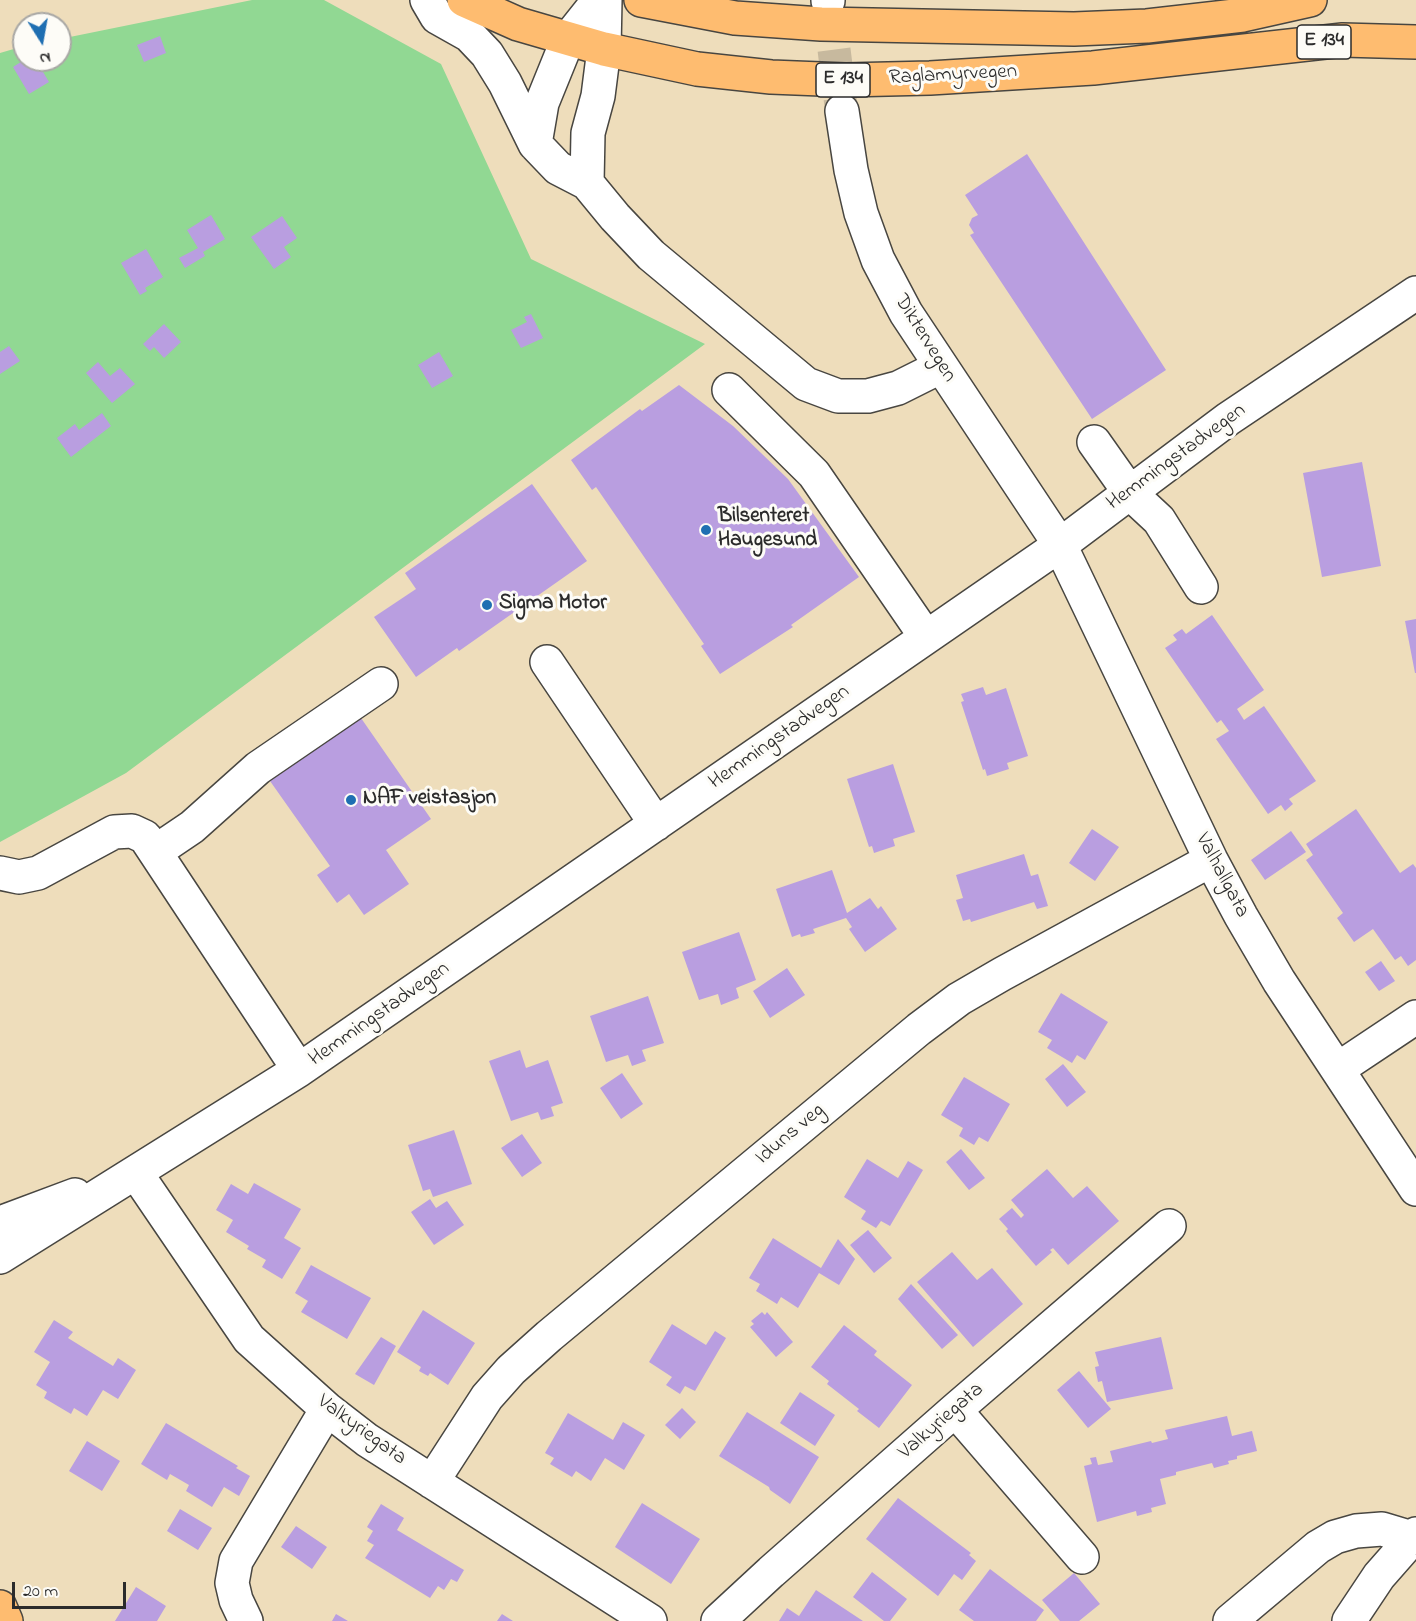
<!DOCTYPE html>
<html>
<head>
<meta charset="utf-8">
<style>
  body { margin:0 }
  #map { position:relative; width:1416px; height:1621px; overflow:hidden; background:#edb; font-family:"Indie Flower",sans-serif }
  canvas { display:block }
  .north { position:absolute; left:12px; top:12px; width:60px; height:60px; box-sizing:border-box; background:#fdfcf7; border:2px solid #a9a8a5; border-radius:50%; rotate:169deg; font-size:16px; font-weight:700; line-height:24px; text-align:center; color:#2b2b2b }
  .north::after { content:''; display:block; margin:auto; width:21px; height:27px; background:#1f6fb2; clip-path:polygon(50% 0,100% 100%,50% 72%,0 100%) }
  .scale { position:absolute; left:12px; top:1582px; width:114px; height:27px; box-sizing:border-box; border:3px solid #2b2b2b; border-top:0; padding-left:8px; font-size:18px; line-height:21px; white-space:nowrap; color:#2b2b2b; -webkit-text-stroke:4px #fdfcf7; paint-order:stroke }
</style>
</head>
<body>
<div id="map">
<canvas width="1416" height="1621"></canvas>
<div class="north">N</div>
<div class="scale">20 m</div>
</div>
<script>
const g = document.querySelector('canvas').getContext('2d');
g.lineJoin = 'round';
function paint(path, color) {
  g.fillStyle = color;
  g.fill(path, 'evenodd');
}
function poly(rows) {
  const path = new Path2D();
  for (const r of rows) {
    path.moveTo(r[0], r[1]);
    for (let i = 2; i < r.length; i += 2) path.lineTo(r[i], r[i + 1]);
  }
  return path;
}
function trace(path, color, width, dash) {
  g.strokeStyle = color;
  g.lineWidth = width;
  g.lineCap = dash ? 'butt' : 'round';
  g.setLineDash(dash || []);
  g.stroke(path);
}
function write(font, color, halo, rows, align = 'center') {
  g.font = font + ' "Indie Flower",sans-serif';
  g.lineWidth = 6;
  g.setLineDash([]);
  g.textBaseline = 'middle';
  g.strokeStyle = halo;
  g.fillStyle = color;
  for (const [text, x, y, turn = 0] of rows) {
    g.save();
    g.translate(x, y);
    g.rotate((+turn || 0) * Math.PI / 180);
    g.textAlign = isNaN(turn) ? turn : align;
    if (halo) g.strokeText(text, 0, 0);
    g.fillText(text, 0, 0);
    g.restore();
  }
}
const green = poly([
  [252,0,324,0,441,64,531,259,705,344,126,773,0,842,0,53,24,46,24,60,60,60,60,39]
]);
const building = poly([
  [160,36,166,53,144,62,137,45],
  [24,60,36,60,49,82,29,94,13,67],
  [1027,154,1166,370,1092,419,970,235,974,233,969,225,972,218,978,215,965,195],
  [211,215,225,239,203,252,205,256,185,268,179,258,198,248,187,230],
  [282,216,297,238,284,247,291,257,274,269,251,237],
  [146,249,163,277,145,288,147,291,140,295,121,263],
  [531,314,543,338,521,348,511,330,527,322,524,317],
  [164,324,181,342,164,358,154,347,150,351,143,344],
  [9,346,20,361,0,374,0,352],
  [439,352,453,376,432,388,418,365],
  [98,362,110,376,120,368,135,384,112,403,86,373],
  [679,385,733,426,788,479,859,577,791,625,793,627,720,674,701,646,704,644,596,487,592,490,571,460,640,409,642,411],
  [102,413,111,426,71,457,57,438,75,424,79,430],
  [1362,462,1381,566,1322,577,1303,473],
  [532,484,587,561,459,651,457,648,416,677,374,617,416,589,405,573],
  [1212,615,1264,690,1237,709,1244,720,1264,706,1316,781,1289,799,1293,804,1285,811,1281,805,1268,814,1216,739,1229,731,1221,720,1217,723,1165,648,1177,640,1173,635,1182,629,1186,634],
  [1416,619,1416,673,1415,673,1405,621],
  [983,687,986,695,1006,688,1028,756,1007,763,1009,769,987,776,985,769,983,770,961,702,964,701,961,694],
  [361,718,431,819,386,850,409,884,364,915,349,894,337,903,317,875,330,866,270,781],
  [893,764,915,832,893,839,895,846,874,853,872,846,869,847,847,779],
  [1356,809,1400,873,1413,864,1416,868,1416,960,1408,966,1401,956,1395,960,1373,929,1354,942,1337,918,1343,913,1306,860,1313,855,1306,844],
  [1092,829,1119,847,1095,881,1069,863],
  [1291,831,1306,852,1265,880,1251,860],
  [1024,854,1031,876,1038,874,1048,906,1037,909,1034,902,971,922,970,919,963,921,956,900,963,898,956,875],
  [832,870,847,913,870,898,878,909,881,906,897,929,865,952,849,929,852,927,846,918,813,929,815,933,801,937,800,934,792,937,776,889],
  [739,932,756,980,736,988,739,998,721,1005,718,994,699,1000,682,952],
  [1381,961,1395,981,1379,991,1365,972],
  [787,968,805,995,770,1018,753,991],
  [1061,993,1108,1022,1085,1060,1077,1055,1072,1063,1047,1048,1052,1040,1038,1032],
  [648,996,664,1043,642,1050,646,1061,632,1066,628,1055,606,1062,590,1016],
  [520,1050,526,1068,548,1060,563,1103,551,1107,554,1116,541,1120,538,1112,511,1121,489,1061],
  [1063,1064,1086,1092,1067,1107,1045,1079],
  [622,1073,643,1104,621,1119,600,1088],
  [964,1077,1010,1104,988,1142,979,1137,974,1145,959,1136,963,1128,941,1115],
  [454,1130,472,1184,433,1197,430,1189,423,1191,408,1145],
  [522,1134,542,1163,522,1177,501,1148],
  [961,1149,985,1178,969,1190,946,1162],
  [867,1159,898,1178,908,1161,923,1170,890,1226,881,1221,876,1228,861,1219,866,1211,844,1197],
  [1047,1169,1073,1198,1087,1186,1119,1221,1068,1265,1053,1248,1050,1250,1052,1252,1036,1266,1006,1231,1008,1229,999,1219,1012,1208,1021,1218,1024,1215,1011,1200],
  [254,1183,301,1209,284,1238,301,1248,282,1279,262,1267,266,1260,247,1249,249,1246,226,1232,233,1220,216,1210,231,1184,248,1194],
  [430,1199,436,1208,447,1201,464,1225,434,1245,411,1212],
  [868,1230,892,1258,874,1273,850,1245],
  [773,1238,821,1268,838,1239,855,1259,839,1285,819,1273,798,1308,781,1297,777,1304,756,1291,760,1284,749,1278],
  [952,1252,977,1280,992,1268,1023,1304,973,1347,917,1282],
  [311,1265,371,1298,347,1339,301,1312,308,1301,295,1293],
  [911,1284,958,1335,942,1349,898,1299],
  [423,1310,475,1343,448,1385,430,1373,428,1376,419,1371,421,1367,397,1352],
  [762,1312,765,1315,767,1312,793,1342,776,1357,750,1327,754,1324,751,1321],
  [54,1320,73,1332,68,1338,113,1366,118,1358,136,1370,118,1399,103,1390,87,1416,74,1408,71,1414,44,1398,47,1392,36,1385,50,1362,34,1352],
  [672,1324,706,1345,715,1331,726,1338,695,1391,685,1386,680,1394,666,1385,672,1377,649,1362],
  [844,1325,877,1351,874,1355,912,1385,879,1428,857,1411,859,1409,827,1384,829,1381,811,1367],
  [381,1337,396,1346,374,1385,355,1374],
  [1161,1337,1173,1389,1107,1402,1102,1381,1098,1382,1095,1367,1099,1366,1095,1352],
  [1079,1371,1111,1409,1088,1428,1057,1390],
  [800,1392,835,1415,815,1446,780,1423],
  [682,1408,696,1422,680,1439,665,1425],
  [747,1412,819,1457,790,1504,770,1490,769,1487,719,1456],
  [568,1413,613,1440,623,1422,645,1435,624,1470,605,1458,591,1481,576,1471,572,1477,550,1464,554,1458,545,1453],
  [1227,1416,1232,1436,1252,1431,1257,1451,1237,1456,1237,1459,1228,1461,1229,1464,1214,1468,1212,1463,1176,1472,1176,1475,1160,1479,1166,1504,1151,1508,1152,1512,1137,1516,1136,1511,1097,1522,1084,1466,1092,1464,1090,1458,1096,1457,1098,1465,1113,1462,1110,1451,1151,1441,1152,1443,1168,1439,1165,1430],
  [166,1423,238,1466,236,1468,250,1476,239,1496,224,1487,212,1507,186,1491,189,1485,170,1474,167,1480,141,1464],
  [87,1441,120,1461,102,1491,69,1471],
  [898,1498,971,1553,969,1555,976,1561,962,1580,954,1574,938,1596,866,1539],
  [642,1503,700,1539,671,1584,615,1547],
  [381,1504,404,1518,397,1530,464,1570,457,1582,451,1579,444,1590,438,1586,430,1598,365,1558,374,1545,367,1541,373,1531,367,1527],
  [180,1509,212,1528,198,1550,167,1531],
  [296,1526,327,1547,312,1569,281,1547],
  [990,1569,1044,1610,1036,1621,974,1621,959,1610],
  [872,1572,907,1599,890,1621,884,1621,853,1597],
  [1074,1573,1100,1604,1079,1621,1060,1621,1042,1600],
  [136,1587,166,1606,157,1621,115,1621],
  [816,1590,863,1621,779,1621,787,1608,799,1616],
  [336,1614,348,1621,332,1621],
  [502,1614,513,1621,497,1621]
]);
const minorTunnel = poly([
  [828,1,841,106]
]);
const minor = poly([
  [427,0,437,17,469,35,487,54,505,83,535,144,558,168,587,183,615,217,651,255,806,384,838,396,868,396,898,388,940,367],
  [828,0,828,1],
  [842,111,851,170,861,213,878,260,906,313,1060,545,1211,860,1241,916,1279,981,1416,1189],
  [535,144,542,103,568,39,599,0],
  [587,183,588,133,598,96,604,49,605,0],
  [729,390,814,474,926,637],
  [1094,442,1130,493,1159,520,1201,587],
  [547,662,656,824],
  [155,852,192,827,258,768,381,684],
  [0,873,19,877,38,873,114,832,132,831,145,837,299,1070],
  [1338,1069,1416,1017],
  [136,1173,249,1339,327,1409,367,1440,650,1621],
  [0,1223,75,1195],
  [0,1257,299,1070,1060,545,1228,419,1416,293],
  [955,1410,1082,1557],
  [432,1482,487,1397,511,1370,549,1336,919,1029,959,999,1002,974,1211,860],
  [246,1621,236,1600,232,1583,236,1561,327,1409],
  [718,1621,771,1572,955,1410,1169,1226],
  [1230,1621,1318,1547,1335,1537,1356,1531,1382,1529,1412,1538],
  [1349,1621,1379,1576,1416,1534]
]);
const major = poly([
  [0,1607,6,1621]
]);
const highway = poly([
  [464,0,518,24,604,49,697,69,771,77,846,80,930,78,1093,68,1343,40,1416,42],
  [641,0,735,18,821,24,1074,29,1147,26,1243,15,1310,0]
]);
const markers = [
  [706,530,6,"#1f6fb2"],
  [487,605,6,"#1f6fb2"],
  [351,800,6,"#1f6fb2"]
];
const shields = [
  [1324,42,54],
  [843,80,54]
];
const shieldNames = [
  ["E 134",1324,42],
  ["E 134",843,80]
];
const streetNames = [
  ["Raglamyrvegen",953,76,-3],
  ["Diktervegen",924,339,58],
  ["Hemmingstadvegen",1177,458,-36],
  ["Hemmingstadvegen",780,738,-35],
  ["Valhallgata",1221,876,62],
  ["Hemmingstadvegen",380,1015,-35],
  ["Iduns veg",791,1135,-40],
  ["Valkyriegata",942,1422,-41],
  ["Valkyriegata",361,1431,36]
];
const poiNames = [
  ["Bilsenteret",718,518],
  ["Haugesund",718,542],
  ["Sigma Motor",499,605],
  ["NAF veistasjon",363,800]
];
paint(green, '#91d893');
paint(building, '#b99ee0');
trace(minorTunnel, '#c7b99e', 33, [33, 16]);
trace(minor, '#484641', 36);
trace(major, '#484641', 36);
trace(highway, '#484641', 36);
trace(minor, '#fff', 33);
trace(major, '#febc70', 33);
trace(highway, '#febc70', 33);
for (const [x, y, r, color] of markers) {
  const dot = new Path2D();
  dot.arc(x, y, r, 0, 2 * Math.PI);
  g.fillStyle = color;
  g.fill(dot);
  trace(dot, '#fdfcf7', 2);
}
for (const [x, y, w] of shields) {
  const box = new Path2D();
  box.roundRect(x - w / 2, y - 17, w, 34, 4.5);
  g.fillStyle = '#fdfcf7';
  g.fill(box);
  trace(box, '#2b2b2b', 1.5);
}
write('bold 20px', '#2b2b2b', null, shieldNames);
write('21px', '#2b2b2b', '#fdfcf7', streetNames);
write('bold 21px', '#2b2b2b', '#fdfcf7', poiNames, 'left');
</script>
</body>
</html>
